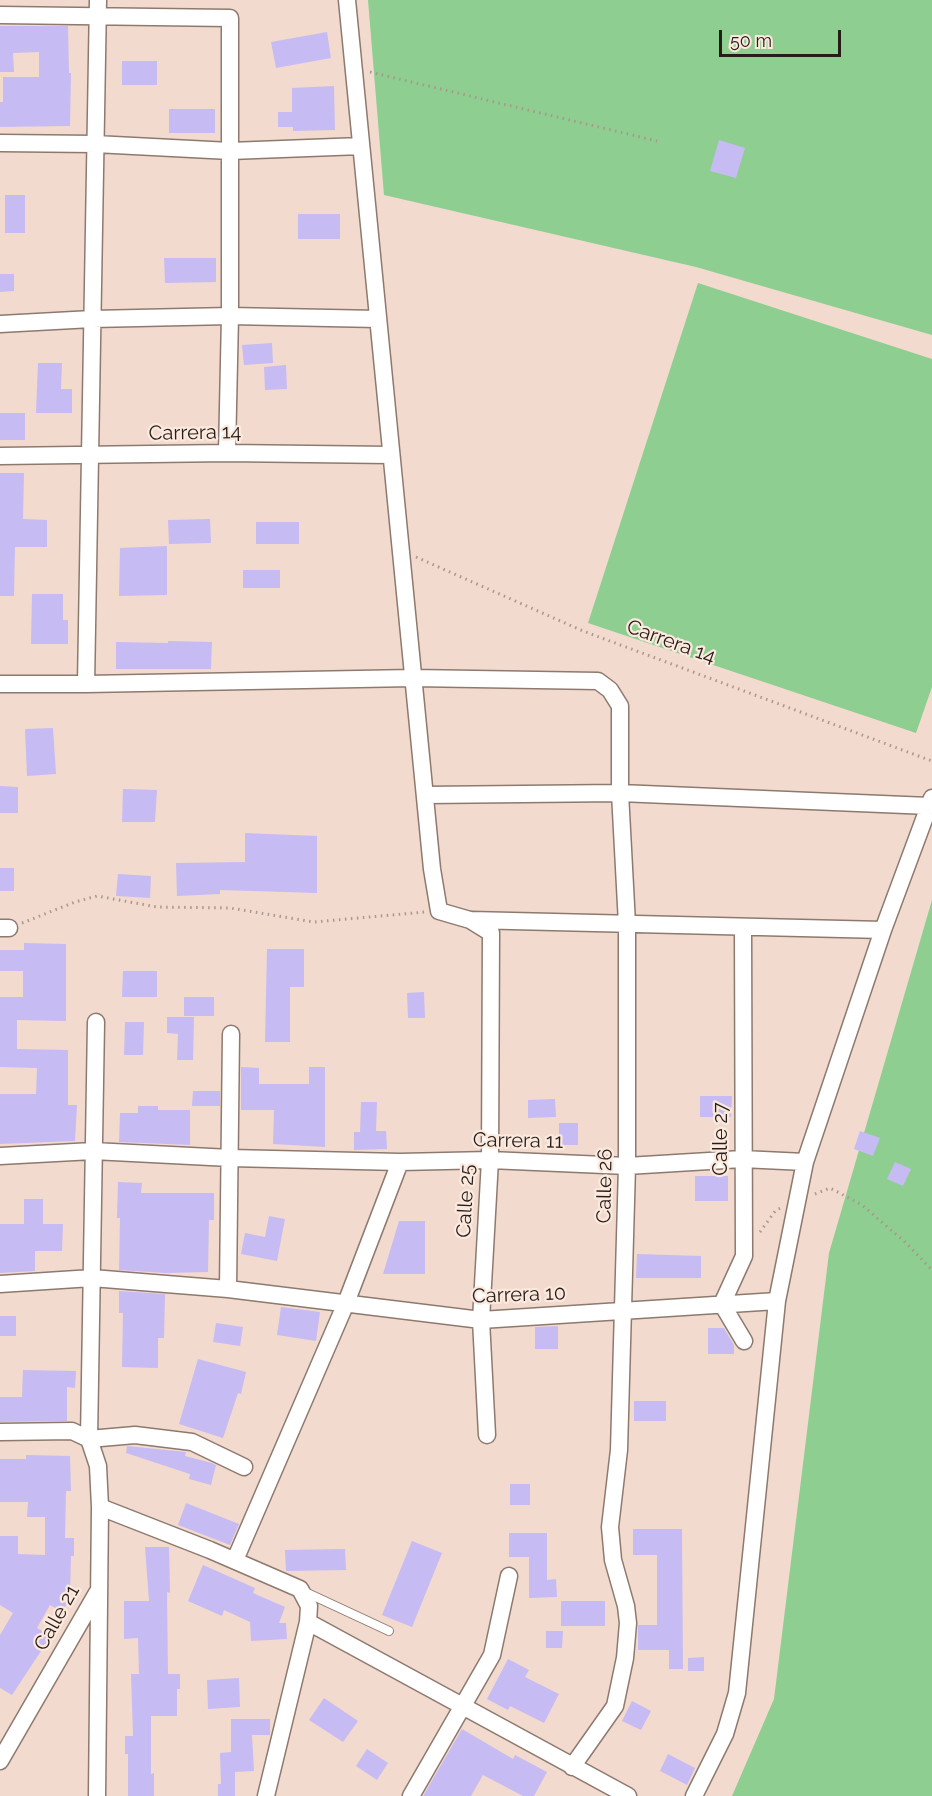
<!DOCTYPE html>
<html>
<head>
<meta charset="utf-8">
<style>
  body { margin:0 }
  #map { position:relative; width:932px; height:1796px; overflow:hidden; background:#f2dace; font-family:Raleway,sans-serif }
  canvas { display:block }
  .scale { position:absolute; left:719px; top:30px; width:122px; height:27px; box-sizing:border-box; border:3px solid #261d19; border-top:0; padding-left:8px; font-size:18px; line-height:21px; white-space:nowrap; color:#261d19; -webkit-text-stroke:4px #fce9de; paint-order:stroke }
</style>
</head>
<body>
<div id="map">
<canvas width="932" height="1796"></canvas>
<div class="scale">50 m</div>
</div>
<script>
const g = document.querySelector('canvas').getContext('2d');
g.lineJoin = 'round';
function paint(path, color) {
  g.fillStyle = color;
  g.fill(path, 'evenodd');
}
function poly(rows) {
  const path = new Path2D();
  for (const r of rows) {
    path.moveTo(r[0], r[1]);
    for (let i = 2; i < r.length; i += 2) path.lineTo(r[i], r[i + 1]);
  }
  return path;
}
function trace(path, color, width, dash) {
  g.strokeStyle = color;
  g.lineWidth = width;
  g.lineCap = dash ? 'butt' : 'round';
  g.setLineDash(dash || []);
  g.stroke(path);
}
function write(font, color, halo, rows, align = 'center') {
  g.font = font + ' Raleway,sans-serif';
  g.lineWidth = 4.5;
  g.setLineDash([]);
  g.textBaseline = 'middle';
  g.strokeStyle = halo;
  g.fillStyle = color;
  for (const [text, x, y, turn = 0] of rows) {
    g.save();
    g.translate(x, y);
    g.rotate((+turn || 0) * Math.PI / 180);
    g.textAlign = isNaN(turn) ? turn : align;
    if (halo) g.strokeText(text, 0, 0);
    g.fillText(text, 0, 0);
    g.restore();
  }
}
const green = poly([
  [368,0,932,0,932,335,696,267,384,195],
  [698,283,932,359,932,687,916,733,588,623],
  [932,900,932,1796,732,1796,774,1699,829,1253]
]);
const building = poly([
  [0,26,68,26,69,73,71,73,70,126,0,127,0,102,3,102,3,77,39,77,39,52,13,53,14,72,0,72],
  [327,32,331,58,276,68,271,42],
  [122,61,157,61,157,85,122,85],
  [334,86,335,130,293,131,293,127,278,127,278,112,292,112,292,88],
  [169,109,215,109,215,133,169,133],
  [719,140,745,148,736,178,710,171],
  [5,195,25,195,25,233,5,233],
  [298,214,340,214,340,239,298,239],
  [164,258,216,258,216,282,165,283],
  [0,274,14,274,14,291,0,292],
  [272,343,273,363,244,365,242,345],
  [38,363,62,363,61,389,72,389,72,413,36,413],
  [286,365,287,389,265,390,264,367],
  [0,413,25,413,25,440,0,440],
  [0,473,24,473,23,519,47,520,47,547,15,547,14,596,0,596],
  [210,519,211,543,169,544,168,520],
  [256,522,299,522,299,544,256,544],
  [167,546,167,595,119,596,120,548],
  [243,570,280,570,280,588,243,588],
  [32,594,63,594,63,620,68,620,68,644,31,644],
  [168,641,212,642,211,669,116,669,116,642,168,643],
  [53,728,56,774,27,776,25,729],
  [0,786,18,787,18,813,0,813],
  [123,789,157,790,155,822,122,822],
  [245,833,317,836,317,893,220,890,220,894,177,896,176,863,245,862],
  [0,868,14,868,14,891,0,891],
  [118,874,151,876,150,898,116,896],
  [24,943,66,944,66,1021,17,1020,17,1049,68,1050,68,1105,77,1105,75,1141,0,1144,0,1094,36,1094,37,1068,0,1067,0,997,23,997,23,971,0,971,0,950,24,950],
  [267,949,304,949,304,987,290,987,290,1042,265,1042],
  [123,971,157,971,157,997,122,997],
  [424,992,425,1018,408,1018,407,993],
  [184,997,214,997,214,1016,184,1016],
  [167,1017,194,1017,193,1060,177,1060,178,1034,167,1033],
  [125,1022,144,1022,143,1055,124,1055],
  [241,1067,259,1068,259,1084,309,1084,309,1067,325,1067,325,1147,273,1144,274,1110,241,1110],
  [193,1091,220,1091,220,1106,192,1106],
  [700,1096,732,1096,731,1117,700,1117],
  [555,1099,556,1117,528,1118,528,1100],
  [361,1102,377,1102,376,1131,386,1131,387,1149,354,1150,354,1132,360,1132],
  [138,1106,158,1106,158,1110,190,1110,190,1145,119,1142,120,1113,138,1113],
  [559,1123,578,1123,578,1145,559,1145],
  [860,1131,880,1138,873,1156,854,1149],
  [895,1162,911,1169,903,1186,887,1179],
  [695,1176,728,1176,728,1201,695,1201],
  [118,1182,142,1183,141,1193,214,1193,214,1220,209,1220,208,1272,166,1273,119,1270,120,1218,117,1218],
  [24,1199,43,1199,43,1224,63,1224,62,1251,35,1251,35,1271,0,1273,0,1224,24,1224],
  [269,1216,285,1219,277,1261,241,1254,245,1233,265,1237],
  [399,1221,425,1221,425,1274,383,1274],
  [637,1254,701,1256,701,1278,636,1278],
  [119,1291,165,1294,164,1338,158,1338,158,1368,122,1367,123,1313,119,1313],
  [281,1307,320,1312,316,1341,277,1335],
  [0,1316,16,1316,16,1336,0,1336],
  [216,1323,243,1327,240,1346,213,1342],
  [558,1326,558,1349,535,1349,535,1327],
  [708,1328,724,1328,734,1345,734,1354,708,1354],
  [198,1359,246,1372,241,1394,238,1393,223,1438,179,1424],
  [23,1370,76,1371,75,1388,67,1387,67,1421,0,1422,0,1397,22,1397],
  [634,1401,666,1401,666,1421,634,1421],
  [127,1446,186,1452,185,1456,212,1463,216,1465,211,1485,189,1479,190,1474,126,1453],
  [26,1455,70,1456,71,1491,66,1491,65,1538,74,1538,74,1556,71,1556,70,1598,62,1612,50,1605,37,1628,51,1636,12,1695,0,1688,0,1635,13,1613,0,1605,0,1536,18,1536,18,1554,45,1555,45,1517,27,1517,28,1502,0,1502,0,1459,26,1459],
  [510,1484,530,1484,530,1505,510,1505],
  [186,1503,239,1524,230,1545,178,1525],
  [633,1529,682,1529,683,1669,669,1669,669,1650,638,1650,638,1625,657,1625,657,1555,633,1555],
  [509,1533,547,1533,547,1580,556,1579,557,1597,529,1598,529,1557,509,1557],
  [412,1541,442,1553,412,1627,382,1615],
  [145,1547,169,1547,170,1593,167,1592,168,1674,180,1674,180,1689,177,1689,177,1716,151,1716,151,1774,154,1773,154,1796,128,1796,128,1754,125,1754,125,1736,133,1736,131,1674,139,1674,138,1638,124,1639,124,1601,149,1601],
  [345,1549,346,1570,286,1571,285,1550],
  [203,1565,255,1588,253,1593,285,1607,279,1623,286,1623,287,1639,251,1641,250,1622,224,1610,222,1616,188,1601],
  [561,1601,605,1601,605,1626,561,1626],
  [546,1631,563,1631,562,1648,546,1648],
  [704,1657,704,1671,688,1671,688,1658],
  [508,1659,529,1670,525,1677,559,1694,544,1723,510,1706,508,1710,487,1699],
  [239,1678,240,1707,208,1709,207,1680],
  [324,1698,358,1721,343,1742,309,1720],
  [632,1701,651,1711,641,1730,622,1721],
  [231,1719,270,1719,270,1735,252,1735,254,1771,235,1772,235,1796,218,1796,218,1784,221,1784,220,1753,231,1752],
  [462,1729,513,1759,515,1755,547,1772,534,1796,523,1796,483,1775,471,1796,423,1796],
  [367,1749,388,1763,377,1780,356,1766],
  [668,1754,695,1768,687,1785,660,1771]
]);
const path = poly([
  [370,72,657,141],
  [416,557,583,631,932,761],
  [22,923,75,902,97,896,157,907,230,908,314,922,425,912],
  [815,1194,830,1188,862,1205,905,1242,932,1270],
  [760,1232,776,1210,781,1208]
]);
const service = poly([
  [303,1591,389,1631]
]);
const minor = poly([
  [347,0,432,869,439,911,470,920,491,933,490,1160,481,1320,487,1435],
  [0,15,230,18,230,316,227,453],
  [0,143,95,144,230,151,361,146],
  [0,324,92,319,230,316,378,319],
  [0,456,227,453,391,455],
  [0,684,86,684,413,678,598,681,610,690,620,706,620,793,627,924,627,1166,619,1450,610,1527,613,1560,626,1606,628,1623,625,1658,615,1706,572,1767],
  [86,684,98,0],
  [425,795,620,793,929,806],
  [471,920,883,930],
  [743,927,744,1256,722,1304,744,1341],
  [0,928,9,928],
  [96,1022,89,1439,98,1466,100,1507,97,1796],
  [0,1156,93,1151,230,1158,400,1162,490,1160,627,1166,742,1159,805,1162],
  [0,1284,92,1278,228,1289,481,1320,777,1301],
  [228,1289,231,1034],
  [0,1432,72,1431,89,1439,135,1435,192,1442,244,1467],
  [100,1507,210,1550,300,1589,309,1606,308,1622,266,1796],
  [235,1560,346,1303,400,1162],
  [308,1622,628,1796],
  [0,1761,97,1593],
  [411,1796,492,1655,509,1576],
  [694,1796,725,1734,737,1693,777,1301,805,1162,883,930,932,798]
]);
const streetNames = [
  ["Carrera 14",195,433,-1],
  ["Carrera 14",671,642,20],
  ["Calle 27",721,1139,-90],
  ["Carrera 11",518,1141,1],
  ["Calle 26",605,1186,-89],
  ["Calle 25",466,1201,-87],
  ["Carrera 10",519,1295,-2],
  ["Calle 21",57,1618,-61]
];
paint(green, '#8ece90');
paint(building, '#c7bbf3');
trace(service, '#8e796e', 10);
trace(minor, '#8e796e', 19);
trace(path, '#aa978e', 3, [1.5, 4.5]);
trace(service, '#fff', 8);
trace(minor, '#fff', 16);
write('20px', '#261d19', '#fce9de', streetNames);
</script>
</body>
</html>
